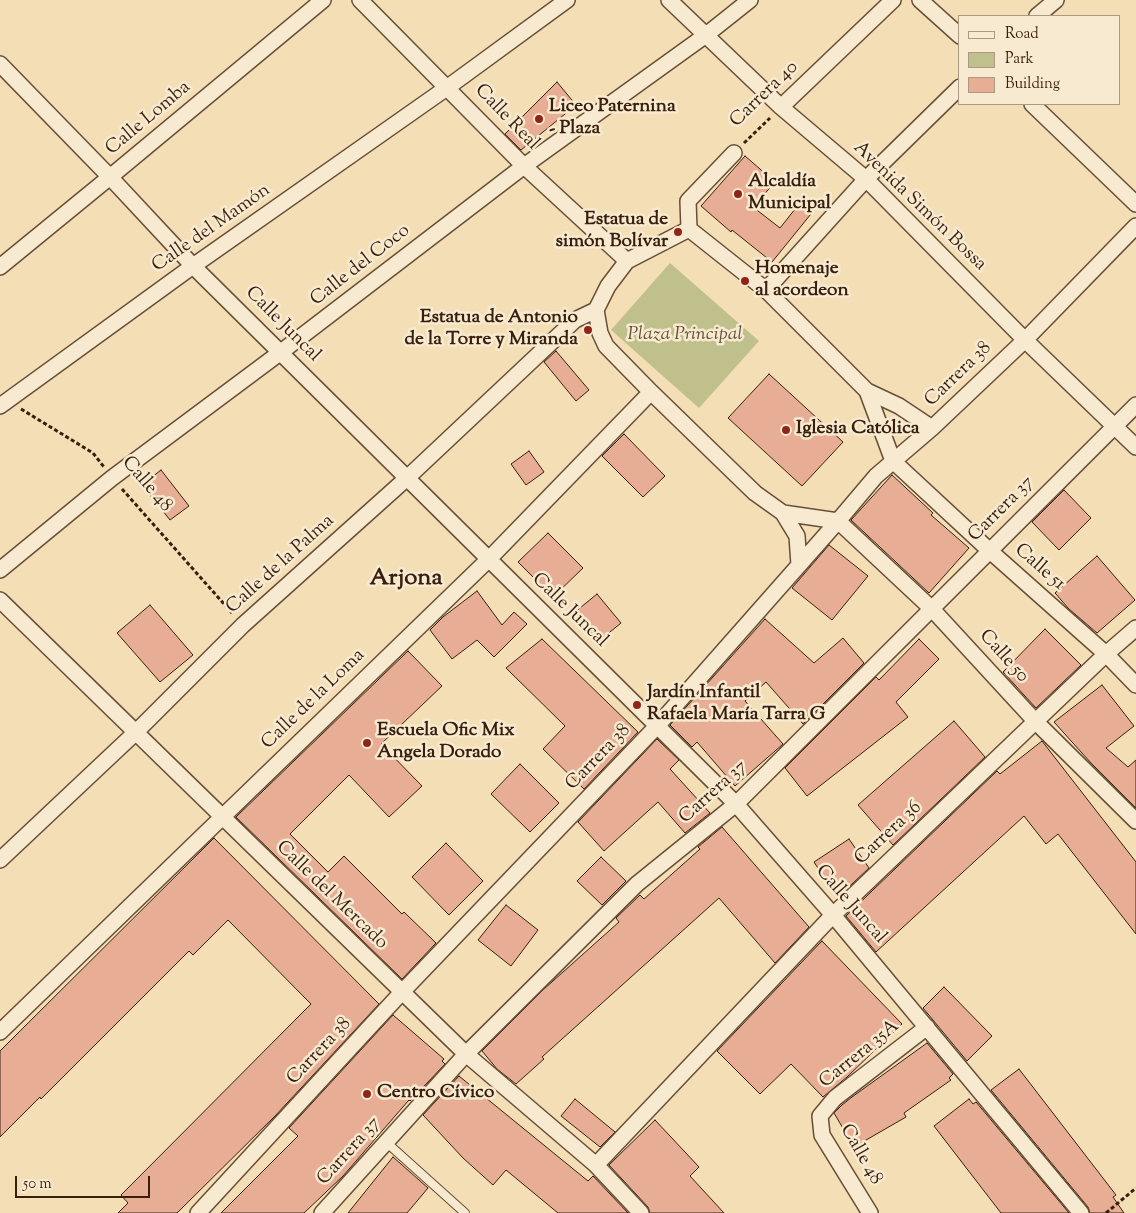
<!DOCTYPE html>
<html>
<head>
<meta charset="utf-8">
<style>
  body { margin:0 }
  #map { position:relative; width:1136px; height:1213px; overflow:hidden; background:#f4deb6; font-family:"Sorts Mill Goudy",serif }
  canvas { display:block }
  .legend { position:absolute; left:958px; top:15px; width:162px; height:90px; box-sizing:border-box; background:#f8ead0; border:1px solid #ab9982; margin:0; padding:6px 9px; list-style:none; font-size:15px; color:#381f0d }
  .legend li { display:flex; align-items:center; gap:10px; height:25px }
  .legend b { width:25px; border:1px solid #ab9982 }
  .scale { position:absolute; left:15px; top:1176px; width:135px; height:22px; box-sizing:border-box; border:2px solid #381f0d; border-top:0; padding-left:6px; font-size:15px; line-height:18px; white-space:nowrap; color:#381f0d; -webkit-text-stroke:4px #f8ead0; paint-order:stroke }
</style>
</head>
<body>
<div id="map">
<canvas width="1136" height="1213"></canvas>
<ul class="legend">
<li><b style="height:6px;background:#f8ead0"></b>Road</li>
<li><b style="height:14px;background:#bfc08b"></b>Park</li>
<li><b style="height:14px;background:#e7ae95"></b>Building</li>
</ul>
<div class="scale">50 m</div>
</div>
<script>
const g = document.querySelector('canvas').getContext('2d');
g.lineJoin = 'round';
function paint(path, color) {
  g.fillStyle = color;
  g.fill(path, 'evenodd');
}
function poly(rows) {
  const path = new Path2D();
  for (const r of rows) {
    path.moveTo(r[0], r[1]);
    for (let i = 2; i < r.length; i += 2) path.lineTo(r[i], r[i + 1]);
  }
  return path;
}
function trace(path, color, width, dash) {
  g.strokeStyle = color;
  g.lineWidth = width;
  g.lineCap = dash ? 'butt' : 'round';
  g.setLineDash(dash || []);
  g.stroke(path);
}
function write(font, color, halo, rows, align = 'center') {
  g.font = font + ' "Sorts Mill Goudy",serif';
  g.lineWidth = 5;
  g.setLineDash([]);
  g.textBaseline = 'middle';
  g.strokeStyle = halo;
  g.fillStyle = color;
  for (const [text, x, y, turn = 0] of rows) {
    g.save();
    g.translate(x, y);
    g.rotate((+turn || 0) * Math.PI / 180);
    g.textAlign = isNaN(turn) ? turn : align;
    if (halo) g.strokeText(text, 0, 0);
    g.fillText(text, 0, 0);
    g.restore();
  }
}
const green = poly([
  [670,263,759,341,699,408,611,330]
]);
const building = poly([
  [557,82,576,105,521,150,505,134,557,82],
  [745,156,775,182,753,207,780,228,803,199,815,209,772,262,732,230,731,232,701,206,745,156],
  [556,351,589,390,576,401,544,362,556,351],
  [769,374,843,442,802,486,728,418,769,374],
  [624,434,665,476,643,497,602,456,624,434],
  [529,451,544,472,526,485,511,464,529,451],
  [161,470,189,506,170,520,142,485,161,470],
  [892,475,933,513,931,515,969,548,929,593,851,520,892,475],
  [1064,490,1091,518,1059,550,1032,522,1064,490],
  [548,533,583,568,553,597,518,562,548,533],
  [829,545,868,576,832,620,792,588,829,545],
  [1097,556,1135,600,1097,633,1069,609,1055,593,1097,556],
  [477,591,502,625,514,612,527,624,494,657,477,640,452,659,430,630,443,617,477,591],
  [597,594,621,623,599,641,575,612,597,594],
  [150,605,193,655,160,682,117,633,150,605],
  [765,619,814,663,843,638,864,663,803,724,766,682,745,701,783,744,735,786,697,742,692,747,670,725,765,619],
  [1045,629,1081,665,1036,708,1003,672,1045,629],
  [542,639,638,732,584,789,543,749,565,726,506,668,542,639],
  [919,639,939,659,896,702,908,717,807,796,785,768,876,677,879,680,919,639],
  [408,651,442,686,381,744,422,786,389,817,349,775,290,834,328,872,344,856,402,914,404,912,436,943,402,979,236,817,408,651],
  [1102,685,1134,726,1106,748,1128,767,1136,760,1136,808,1091,763,1054,722,1102,685],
  [954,721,985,757,893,845,858,805,954,721],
  [657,739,679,760,670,769,710,813,685,833,658,802,604,851,578,822,657,739],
  [1042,741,1136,862,1136,934,1058,834,1046,844,1024,816,876,952,846,916,997,771,1000,774,1042,741],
  [520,764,559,803,530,832,491,794,520,764],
  [722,827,809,927,775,963,719,898,542,1057,544,1059,516,1084,497,1069,482,1051,544,989,619,922,616,918,640,895,644,899,700,849,698,847,722,827],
  [214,838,379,1004,275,1116,177,1213,118,1213,128,1203,121,1195,311,1004,228,920,193,955,189,951,41,1099,40,1097,0,1137,0,1051,214,838],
  [849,839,869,868,837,898,814,862,849,839],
  [446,843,483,881,449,915,412,877,446,843],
  [601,857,626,881,602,905,577,881,601,857],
  [506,905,538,930,511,966,478,940,506,905],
  [822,941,902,1024,847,1077,823,1097,791,1064,760,1094,717,1051,822,941],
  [944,987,992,1036,967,1061,923,1008,944,987],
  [393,1015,444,1059,442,1061,445,1064,410,1101,409,1100,343,1176,304,1213,221,1213,298,1136,289,1128,393,1015],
  [927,1043,953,1074,949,1078,951,1080,904,1113,906,1117,854,1147,834,1113,842,1105,852,1097,927,1043],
  [1019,1069,1116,1195,1113,1197,1124,1213,1090,1213,1088,1207,991,1090,1019,1069],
  [459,1076,588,1181,593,1176,628,1213,558,1213,506,1170,493,1185,463,1158,423,1115,459,1076],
  [575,1099,615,1132,600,1147,561,1116,575,1099],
  [969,1099,973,1104,976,1102,1069,1213,1001,1213,934,1126,969,1099],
  [655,1120,699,1167,690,1176,724,1213,650,1213,648,1207,609,1165,655,1120],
  [393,1157,428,1188,407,1213,348,1213,393,1157]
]);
const path = poly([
  [744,143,770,118],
  [21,409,93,453,104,467],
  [122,489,232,613],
  [1106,1213,1136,1188]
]);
const lane = poly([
  [386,1142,465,1213]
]);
const street = poly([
  [360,0,524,166,627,261],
  [669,0,781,107,866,179,1025,340,1136,447],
  [920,0,960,36],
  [1037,16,1056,0],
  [0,64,110,177,193,266,736,804,833,915,1081,1213],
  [1032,104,1136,204],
  [781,107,893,0],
  [689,229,688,201,734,153],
  [0,267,110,177,323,0],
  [766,290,866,179,960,87],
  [867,391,899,406,932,428],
  [0,406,193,266,448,87,567,0],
  [783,513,797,536,799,565],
  [0,570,112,478,281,352,524,166,706,35,750,0],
  [0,600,466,1054,596,1165,641,1213],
  [1136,685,1106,654,990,551,893,461,867,391,766,290,689,229,627,261,608,286,596,310,600,333,606,346,651,392,755,493,783,513,838,521,932,609,1036,722,1136,821],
  [0,860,135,733,243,625,407,478,575,320,596,310],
  [0,1032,488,560,651,392],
  [596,1165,833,915,1106,654,1136,628],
  [198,1213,402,992,658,725,838,521,876,476,932,428,1025,340,1136,226],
  [322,1213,466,1054,637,884,736,804,1136,405],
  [870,1213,822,1135,820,1116,835,1098,927,1027]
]);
const markers = [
  [539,119,5,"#8f2418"],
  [738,194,5,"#8f2418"],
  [678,232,5,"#8f2418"],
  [745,281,5,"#8f2418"],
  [588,330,5,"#8f2418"],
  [786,430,5,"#8f2418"],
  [637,705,5,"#8f2418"],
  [367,743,5,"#8f2418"],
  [367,1094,5,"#8f2418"]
];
const streetNames = [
  ["Carrera 40",765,95,-44],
  ["Calle Real",506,118,46],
  ["Calle Lomba",149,119,-40],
  ["Avenida Simón Bossa",919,207,44],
  ["Calle del Mamón",212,229,-35],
  ["Calle del Coco",361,266,-38],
  ["Calle Juncal",282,325,45],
  ["Carrera 38",959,375,-44],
  ["Calle 48",146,485,49],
  ["Carrera 37",1002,510,-45],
  ["Calle de la Palma",281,565,-42],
  ["Calle 51",1039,568,41],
  ["Calle Juncal",569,611,44],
  ["Calle 50",1003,657,48],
  ["Calle de la Loma",314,700,-44],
  ["Carrera 38",599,758,-46],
  ["Carrera 37",714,793,-42],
  ["Carrera 36",889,834,-43],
  ["Calle del Mercado",331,896,44],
  ["Calle Juncal",850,905,49],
  ["Carrera 38",320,1052,-47],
  ["Carrera 35A",860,1055,-39],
  ["Carrera 37",350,1152,-48],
  ["Calle 48",860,1155,60]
];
const poiNames = [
  ["Liceo Paternina",549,108],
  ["- Plaza",549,130],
  ["Alcaldía",748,183],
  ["Municipal",748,205],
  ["Estatua de",668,221,"right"],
  ["simón Bolívar",668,243,"right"],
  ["Homenaje",755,270],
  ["al acordeon",755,292],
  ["Estatua de Antonio",578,319,"right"],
  ["de la Torre y Miranda",578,341,"right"],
  ["Iglesia Católica",796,430],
  ["Jardín Infantil",647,694],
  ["Rafaela María Tarra G",647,716],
  ["Escuela Ofic Mix",377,732],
  ["Angela Dorado",377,754],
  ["Centro Cívico",377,1094]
];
const parkNames = [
  ["Plaza Principal",685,336]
];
const districtNames = [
  ["Arjona",406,580]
];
paint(green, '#bfc08b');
paint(building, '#e7ae95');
trace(building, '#381f0d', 1);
trace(lane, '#674f37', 10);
trace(street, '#674f37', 18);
trace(path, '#381f0d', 3, [4, 2.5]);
trace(lane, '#f8ead0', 8);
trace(street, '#f8ead0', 15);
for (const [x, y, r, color] of markers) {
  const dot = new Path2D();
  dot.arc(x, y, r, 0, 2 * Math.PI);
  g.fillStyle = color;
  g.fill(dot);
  trace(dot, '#f8ead0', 2);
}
write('19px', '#381f0d', '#f8ead0', streetNames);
write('bold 19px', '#381f0d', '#f8ead0', poiNames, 'left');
write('italic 19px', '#604f33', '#f8ead0', parkNames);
write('bold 24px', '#381f0d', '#f8ead0', districtNames);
</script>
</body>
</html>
